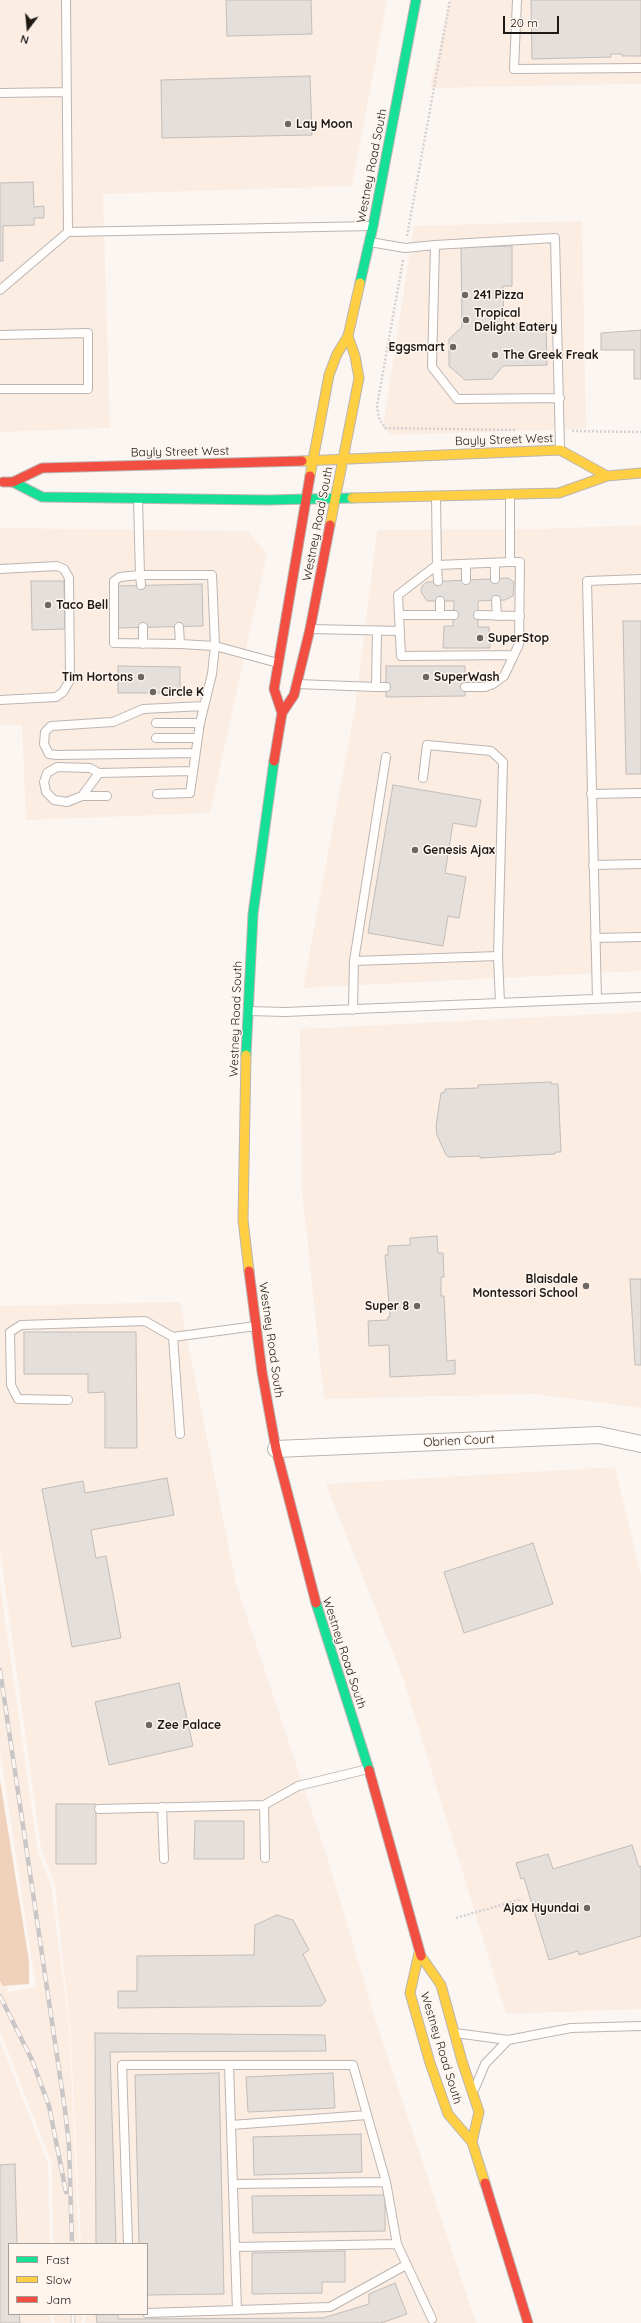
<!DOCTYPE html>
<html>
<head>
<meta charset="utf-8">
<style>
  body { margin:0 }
  #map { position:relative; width:641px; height:2323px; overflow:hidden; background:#fcf6f2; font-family:Quicksand,sans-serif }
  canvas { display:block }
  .legend { position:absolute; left:8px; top:2243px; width:140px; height:72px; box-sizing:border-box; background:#fff5ef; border:1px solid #a59d98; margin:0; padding:5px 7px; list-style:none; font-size:12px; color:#1e1915 }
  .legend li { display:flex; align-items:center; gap:8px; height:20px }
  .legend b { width:20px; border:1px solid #a59d98 }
  .north { position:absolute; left:8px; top:8px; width:40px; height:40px; -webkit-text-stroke:3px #fff5ef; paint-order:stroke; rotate:196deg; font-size:11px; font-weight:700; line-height:16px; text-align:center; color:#1e1915 }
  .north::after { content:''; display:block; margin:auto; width:14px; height:18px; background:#1e1915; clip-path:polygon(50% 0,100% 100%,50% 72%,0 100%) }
  .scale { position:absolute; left:503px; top:16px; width:56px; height:18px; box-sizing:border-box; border:2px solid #1e1915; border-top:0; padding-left:5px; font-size:12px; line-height:14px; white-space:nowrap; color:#1e1915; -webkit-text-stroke:3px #fff5ef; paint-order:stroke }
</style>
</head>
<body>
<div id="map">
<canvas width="641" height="2323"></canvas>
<ul class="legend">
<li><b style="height:5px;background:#16e098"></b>Fast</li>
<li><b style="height:5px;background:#ffcf43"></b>Slow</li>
<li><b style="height:5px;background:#f24e42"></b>Jam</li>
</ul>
<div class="north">N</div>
<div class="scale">20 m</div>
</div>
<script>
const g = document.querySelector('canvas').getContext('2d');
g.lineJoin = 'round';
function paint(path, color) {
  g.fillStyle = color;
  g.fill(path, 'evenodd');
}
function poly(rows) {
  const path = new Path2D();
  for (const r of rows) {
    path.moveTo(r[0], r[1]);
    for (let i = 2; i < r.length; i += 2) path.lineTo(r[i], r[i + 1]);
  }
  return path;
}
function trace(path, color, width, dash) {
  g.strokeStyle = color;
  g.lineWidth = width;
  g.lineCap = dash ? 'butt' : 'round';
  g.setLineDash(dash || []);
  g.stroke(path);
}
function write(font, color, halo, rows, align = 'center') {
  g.font = font + ' Quicksand,sans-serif';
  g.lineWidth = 3;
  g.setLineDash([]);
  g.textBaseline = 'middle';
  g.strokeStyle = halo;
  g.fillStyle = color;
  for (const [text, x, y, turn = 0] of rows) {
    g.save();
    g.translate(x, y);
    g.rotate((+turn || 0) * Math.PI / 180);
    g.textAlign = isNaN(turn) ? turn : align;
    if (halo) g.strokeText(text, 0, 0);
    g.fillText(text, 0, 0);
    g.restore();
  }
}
const built = poly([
  [0,0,387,0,352,186,103,194,110,428,0,432],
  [450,0,641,0,641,84,430,88],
  [582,221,586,429,392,435,383,427,414,226],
  [641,525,641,971,303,988,355,708,377,530,541,529],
  [0,528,248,531,267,554,210,813,26,820,22,725,0,725],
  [641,1012,641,1408,535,1394,324,1399,302,1190,300,1029],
  [180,1302,236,1584,328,1860,374,2015,476,2323,85,2323,85,2314,147,2314,147,2244,81,2244,70,2028,55,1885,41,1848,0,1550,0,1306],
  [615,1467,641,1575,641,2009,506,2014,403,1678,326,1484],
  [0,1584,38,1853,51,1884,69,2025,79,2244,53,2244,52,2164,0,2031,0,1967,9,1992,36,1987,0,1752],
  [0,2041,48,2164,50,2244,9,2244,9,2314,51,2314,51,2323,0,2323],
  [54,2314,82,2314,82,2323,54,2323]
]);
const forest = poly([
  [0,1780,29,1961,29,1984,3,1986,0,1981]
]);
const building = poly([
  [226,0,311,0,312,34,227,36,226,0],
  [531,0,641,0,641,56,622,56,622,54,611,54,611,57,532,59,531,0],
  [310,76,312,135,162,138,161,80,310,76],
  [33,182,34,207,44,206,44,218,34,218,34,225,3,226,3,261,0,261,0,183,33,182],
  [512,246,512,286,503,286,504,324,546,323,547,365,503,366,492,379,465,380,449,366,449,339,462,327,461,247,512,246],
  [641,330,641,379,634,379,634,350,601,350,601,333,641,330],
  [508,578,514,582,513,596,505,600,478,601,478,627,489,627,490,648,443,648,444,626,453,626,454,601,427,601,421,592,422,586,427,582,508,578],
  [31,581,64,581,65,629,32,630,31,581],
  [202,584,203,626,117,628,116,586,202,584],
  [623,621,641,621,641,774,626,774,623,621],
  [118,666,180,667,180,693,118,693,118,666],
  [386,666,465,666,465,696,386,697,386,666],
  [393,785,481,800,476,827,453,823,445,873,466,877,459,918,448,916,443,946,368,933,393,785],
  [551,1082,551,1084,558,1084,561,1152,555,1152,555,1154,480,1158,480,1156,448,1157,446,1155,437,1135,436,1126,441,1093,445,1092,445,1089,478,1088,478,1085,551,1082],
  [437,1236,438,1253,443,1253,444,1277,441,1277,441,1296,444,1296,447,1361,455,1360,455,1374,390,1377,389,1345,369,1346,368,1321,388,1320,388,1317,390,1317,385,1255,388,1255,388,1246,410,1245,410,1238,437,1236],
  [630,1279,641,1279,641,1365,635,1365,630,1279],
  [24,1332,136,1332,137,1448,105,1448,105,1392,88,1393,88,1374,24,1374,24,1332],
  [167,1478,174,1515,91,1530,96,1558,106,1556,121,1638,72,1647,42,1489,83,1481,85,1493,167,1478],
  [533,1543,553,1604,464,1633,444,1572,533,1543],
  [179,1683,193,1746,109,1765,95,1702,179,1683],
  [56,1804,96,1804,96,1864,56,1864,56,1804],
  [195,1821,244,1821,244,1859,194,1859,195,1821],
  [632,1845,639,1867,641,1866,641,1936,579,1955,578,1951,549,1960,524,1878,521,1879,516,1863,548,1854,553,1869,632,1845],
  [277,1915,293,1920,309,1950,303,1954,326,2001,321,2006,118,2008,118,1991,137,1991,137,1956,254,1955,255,1925,277,1915],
  [95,2033,325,2035,326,2051,110,2052,116,2244,96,2244,95,2033],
  [219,2073,224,2294,147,2295,147,2244,139,2244,135,2075,219,2073],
  [333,2073,335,2108,248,2112,246,2077,333,2073],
  [361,2134,362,2172,254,2175,253,2137,361,2134],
  [15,2164,17,2244,9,2244,9,2314,19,2314,20,2323,0,2323,0,2165,15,2164],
  [385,2195,385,2231,253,2233,252,2196,385,2195],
  [345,2251,345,2282,322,2282,322,2293,252,2294,252,2253,345,2251],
  [395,2283,407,2314,381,2323,97,2323,96,2314,118,2314,118,2319,323,2318,369,2304,369,2294,395,2283]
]);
const path = poly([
  [407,236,450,0],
  [403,260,377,406,379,418,385,428,515,430],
  [572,431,641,432],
  [456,1918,522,1899]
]);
const lane = poly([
  [66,0,68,232],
  [517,0,514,69,641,68],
  [0,93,67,92],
  [370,242,405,248,435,245,432,367,457,399,560,398],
  [435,245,555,238,560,449],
  [0,290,68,232,372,226],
  [0,335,88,333,88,389,0,389],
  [436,497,437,565,510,562,510,494],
  [138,499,140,575,212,575,215,646,212,674,200,723,190,793,157,794],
  [495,563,495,579],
  [437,565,398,595,401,656,514,655,519,644,520,562,510,562],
  [437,565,438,581],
  [0,569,57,566,64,569,69,578,70,680,63,692,56,697,0,700],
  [466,580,466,564],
  [141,585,140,575,120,577,114,581,114,643,180,644,215,646,278,663],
  [496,600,497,616],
  [440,601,440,615],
  [399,615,454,615],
  [478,615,520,616],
  [143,627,143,644],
  [179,627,180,644],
  [311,629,400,631],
  [297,684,376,687,377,631],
  [376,687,386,687],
  [465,687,485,687,493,684,504,676,514,655],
  [156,723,200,723],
  [156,738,198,738],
  [195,753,57,755,49,754,44,744,45,732,51,726,113,722,143,709,204,706],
  [423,778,427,745,491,751,503,762,498,956],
  [591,794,641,793],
  [82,796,99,773],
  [107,796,82,796,67,802,54,800,46,792,44,782,47,773,57,767,90,768,99,773,192,771],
  [593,865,641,864],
  [595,938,641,937],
  [354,961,386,757],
  [597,999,587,581,641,579],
  [353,1010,354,961,498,956,500,1003],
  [248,1011,285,1012,641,997],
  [68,1400,18,1399,11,1385,10,1332,21,1325,145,1321,173,1337],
  [180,1434,173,1337,256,1326],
  [264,1805,265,1858],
  [162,1807,164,1859],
  [99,1809,264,1805,298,1786,368,1769],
  [455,2033,508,2040,571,2028,641,2026],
  [229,2065,237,2310],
  [475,2088,485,2064,508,2040],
  [231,2125,367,2115],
  [233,2184,386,2182],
  [128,2244,122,2065,353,2065,386,2182,397,2244,432,2319],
  [235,2247,397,2244],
  [147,2313,330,2307,406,2265]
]);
const street = poly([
  [276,1449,599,1435,641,1444]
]);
const fast = poly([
  [360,283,373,226,416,0],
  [13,482,42,497,267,500,352,498],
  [246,1055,253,914,274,761],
  [316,1603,369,1770]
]);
const slow = poly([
  [302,461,560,450,607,476],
  [310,476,329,375,337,354,348,336,360,283],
  [352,498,559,493,607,476,641,473],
  [330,525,359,378,355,356,348,336],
  [246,1055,243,1220,249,1271],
  [419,1953,410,1993,430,2063,448,2114,472,2142,485,2183],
  [421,1956,441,1985,462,2061,479,2112,472,2142]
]);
const jam = poly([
  [3,482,13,482,42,468,302,461],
  [282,713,274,689,310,476],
  [274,761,282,713,294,695,310,629,330,525],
  [249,1271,262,1372,276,1449,316,1603],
  [369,1770,421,1956],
  [485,2183,528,2323]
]);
const rail = poly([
  [0,1670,65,2110,69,2145,72,2244],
  [0,1996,32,2060,49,2106,66,2192],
  [73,2314,73,2323]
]);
const markers = [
  [288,124,4,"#6c6662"],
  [465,295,4,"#6c6662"],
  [466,320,4,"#6c6662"],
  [453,347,4,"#6c6662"],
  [495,355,4,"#6c6662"],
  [48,605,4,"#6c6662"],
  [480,638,4,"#6c6662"],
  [141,677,4,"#6c6662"],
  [426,677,4,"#6c6662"],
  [153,692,4,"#6c6662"],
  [415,850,4,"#6c6662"],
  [586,1286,4,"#6c6662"],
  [417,1306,4,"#6c6662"],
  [149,1725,4,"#6c6662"],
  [587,1908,4,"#6c6662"]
];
const poiNames = [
  ["Lay Moon",296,124],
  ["241 Pizza",473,295],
  ["Tropical",474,313],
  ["Delight Eatery",474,327],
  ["Eggsmart",445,347,"right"],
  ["The Greek Freak",503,355],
  ["Taco Bell",56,605],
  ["SuperStop",488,638],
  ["Tim Hortons",133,677,"right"],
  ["SuperWash",434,677],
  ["Circle K",161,692],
  ["Genesis Ajax",423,850],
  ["Blaisdale",578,1279,"right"],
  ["Montessori School",578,1293,"right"],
  ["Super 8",409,1306,"right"],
  ["Zee Palace",157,1725],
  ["Ajax Hyundai",579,1908,"right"]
];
const streetNames = [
  ["Westney Road South",372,166,-79],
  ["Bayly Street West",504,440,-2],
  ["Bayly Street West",180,452,-1],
  ["Westney Road South",318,524,-79],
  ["Westney Road South",236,1019,-88],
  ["Westney Road South",271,1340,82],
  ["Obrien Court",459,1441,-3],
  ["Westney Road South",344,1653,72],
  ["Westney Road South",441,2048,73]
];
paint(built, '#fcede3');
paint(forest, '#efd1bc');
paint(building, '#e4dfdb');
trace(building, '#c2bdb9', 1);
trace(lane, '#bbb5b2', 10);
trace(street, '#bbb5b2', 18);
trace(fast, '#bbb5b2', 11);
trace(slow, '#bbb5b2', 11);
trace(jam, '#bbb5b2', 11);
trace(path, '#d3d1d1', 2.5, [2, 2]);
trace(lane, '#fffefd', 8);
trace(street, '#fffefd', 16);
trace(fast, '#16e098', 9);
trace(slow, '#ffcf43', 9);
trace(jam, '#f24e42', 9);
trace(rail, '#c8c6c6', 4.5);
trace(rail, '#fff5ef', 3, [9]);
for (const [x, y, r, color] of markers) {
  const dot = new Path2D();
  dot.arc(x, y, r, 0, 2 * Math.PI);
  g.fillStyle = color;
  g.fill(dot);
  trace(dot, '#fff5ef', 1.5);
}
write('bold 12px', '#1e1915', '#fff5ef', poiNames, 'left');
write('12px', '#1e1915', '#fff5ef', streetNames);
</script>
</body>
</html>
